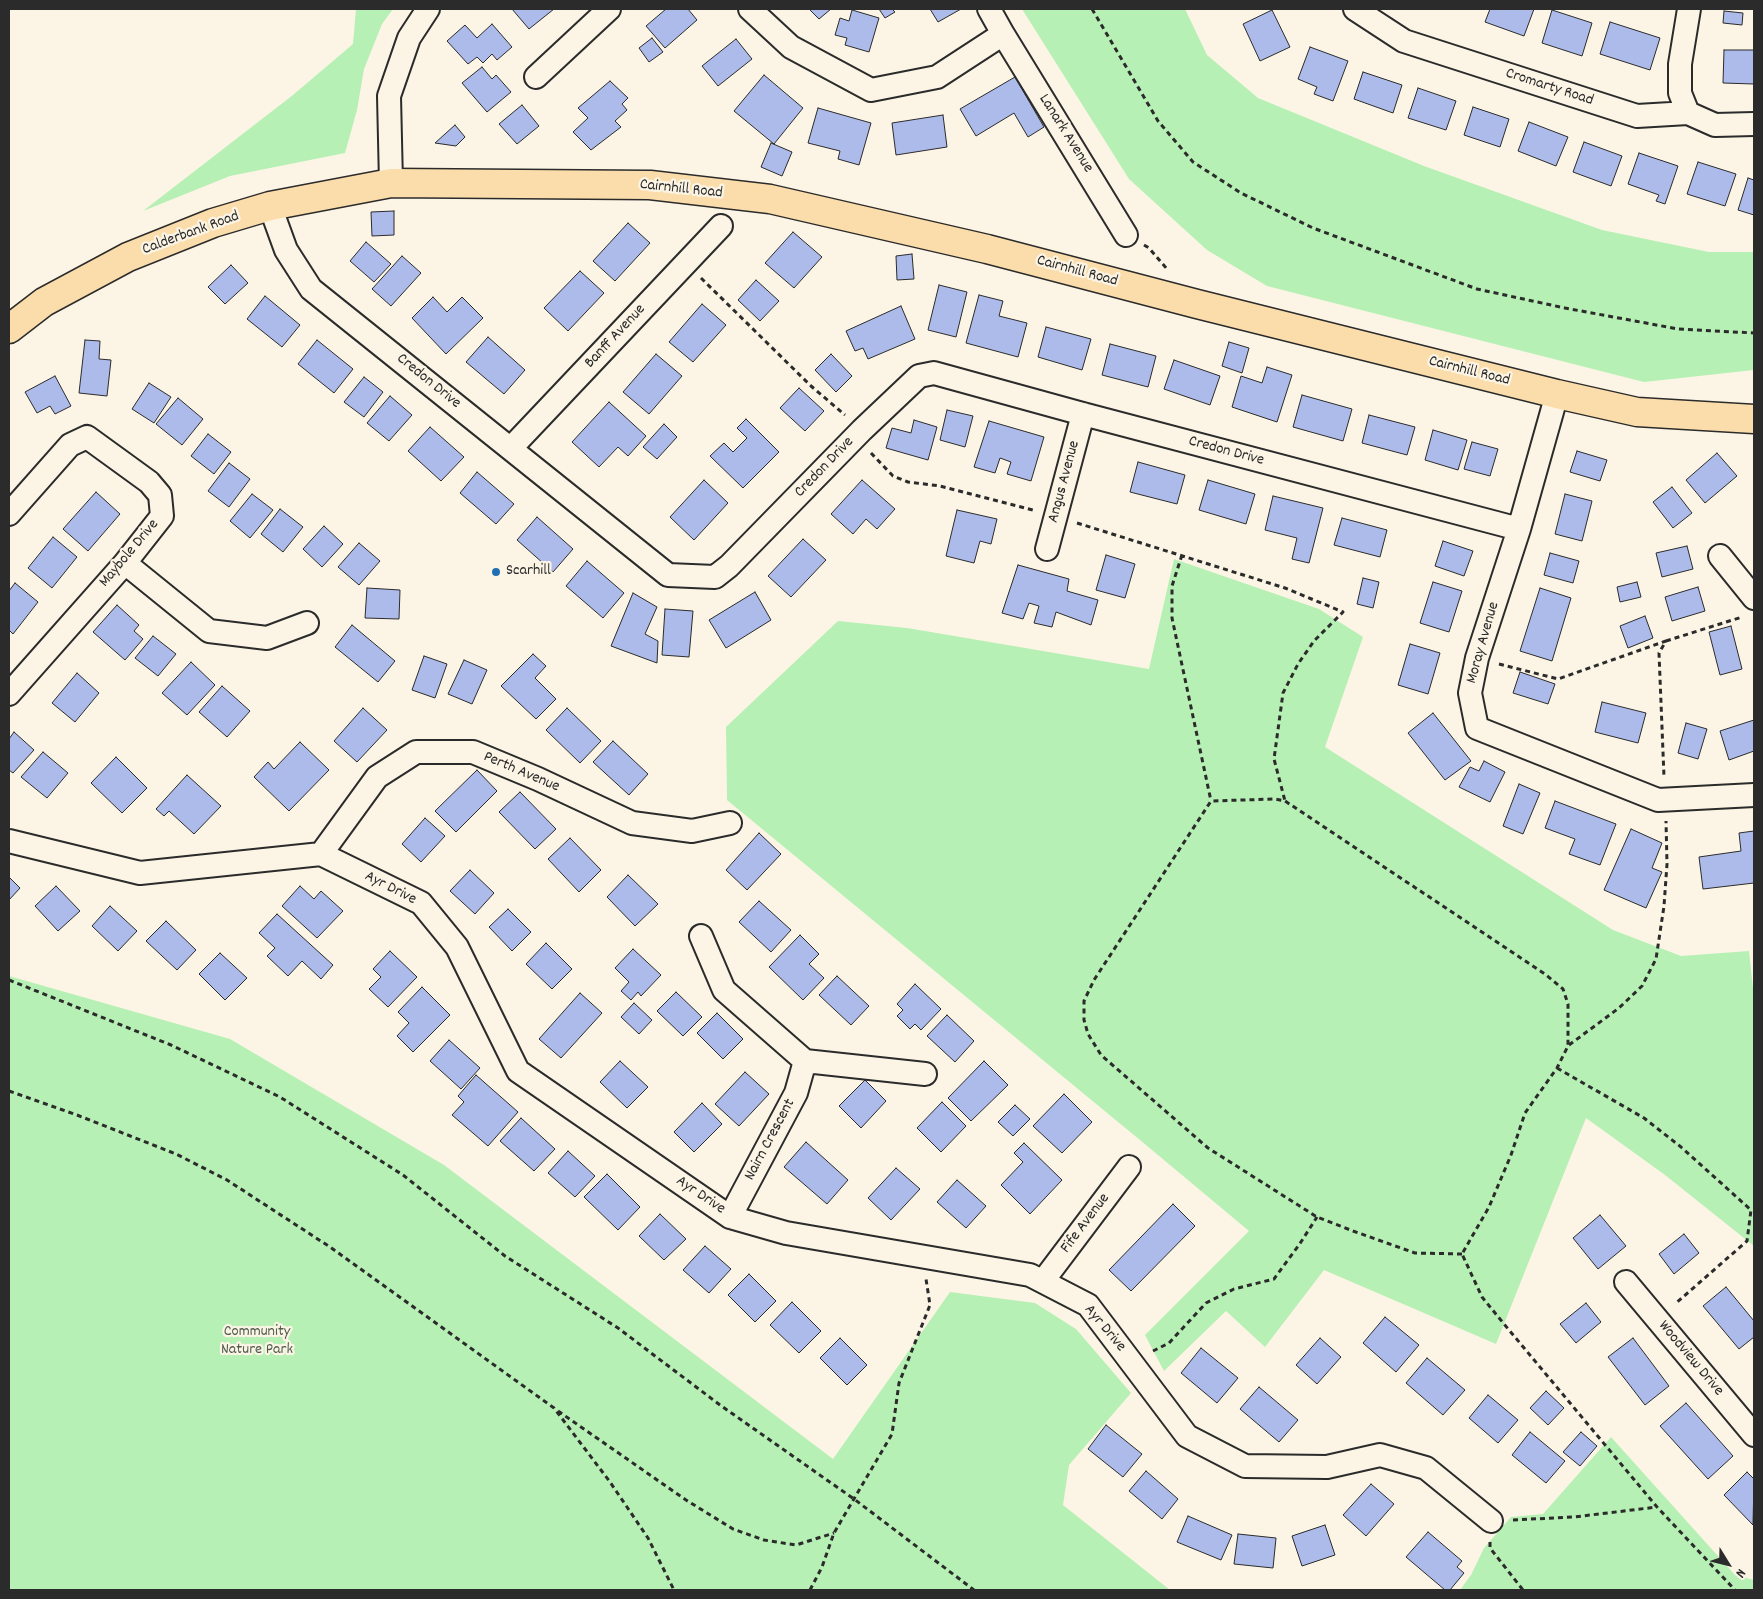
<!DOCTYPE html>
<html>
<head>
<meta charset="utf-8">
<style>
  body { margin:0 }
  #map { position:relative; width:1763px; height:1599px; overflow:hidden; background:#fcf5e5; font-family:Dekko,sans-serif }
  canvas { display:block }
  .frame { position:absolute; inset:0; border:10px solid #2b2b2b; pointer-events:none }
  .north { position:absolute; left:1703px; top:1539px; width:50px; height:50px; -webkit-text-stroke:4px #fcf5e5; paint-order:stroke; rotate:126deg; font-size:14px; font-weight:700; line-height:20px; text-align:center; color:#2b2b2b }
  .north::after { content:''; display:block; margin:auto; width:18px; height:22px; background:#2b2b2b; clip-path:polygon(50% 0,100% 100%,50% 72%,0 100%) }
</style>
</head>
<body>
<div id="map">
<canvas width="1763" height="1599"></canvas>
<div class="frame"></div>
<div class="north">N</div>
</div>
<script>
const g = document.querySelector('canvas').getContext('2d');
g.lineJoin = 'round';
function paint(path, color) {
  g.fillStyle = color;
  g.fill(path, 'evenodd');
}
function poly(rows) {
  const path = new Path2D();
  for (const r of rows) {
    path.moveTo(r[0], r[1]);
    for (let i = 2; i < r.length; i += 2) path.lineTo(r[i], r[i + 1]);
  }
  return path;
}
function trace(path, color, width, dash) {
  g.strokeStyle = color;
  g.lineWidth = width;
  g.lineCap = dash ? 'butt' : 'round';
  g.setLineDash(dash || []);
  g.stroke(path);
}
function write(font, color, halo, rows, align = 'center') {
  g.font = font + ' Dekko,sans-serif';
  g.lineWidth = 4.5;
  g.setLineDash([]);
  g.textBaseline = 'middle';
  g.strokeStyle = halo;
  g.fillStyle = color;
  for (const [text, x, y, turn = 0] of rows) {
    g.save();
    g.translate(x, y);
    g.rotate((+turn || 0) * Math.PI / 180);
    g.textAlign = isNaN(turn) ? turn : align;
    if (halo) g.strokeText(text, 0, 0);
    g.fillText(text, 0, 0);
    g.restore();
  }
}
const green = poly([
  [356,9,393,9,382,24,364,69,357,110,345,153,230,176,143,211,293,95,353,44],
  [1022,9,1185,9,1207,55,1258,98,1424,166,1602,230,1709,252,1754,252,1754,370,1644,382,1267,286,1207,250,1129,179],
  [1174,559,1319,609,1363,637,1325,747,1613,930,1681,956,1749,951,1754,998,1754,1246,1665,1175,1586,1118,1496,1344,1324,1270,1265,1347,1226,1311,1164,1371,1145,1335,1249,1231,1146,1145,727,800,726,727,838,621,907,628,1149,669],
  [9,976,230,1039,444,1165,833,1459,950,1292,1035,1303,1076,1329,1131,1393,1069,1465,1063,1505,1170,1590,9,1590],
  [1611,1437,1735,1575,1754,1580,1754,1590,1460,1590,1471,1575,1484,1548,1511,1517,1543,1514]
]);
const building = poly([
  [512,9,554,9,529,29,512,9],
  [666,9,688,9,697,20,665,48,646,26,666,9],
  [809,9,831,9,819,19,809,9],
  [879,9,892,9,895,12,885,18,879,9],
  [930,9,961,9,938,22,930,9],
  [1490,9,1534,9,1524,36,1485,22,1490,9],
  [852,10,879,18,869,52,845,45,847,38,835,35,840,18,849,21,852,10],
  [1272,10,1290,47,1260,61,1243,24,1272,10],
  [1552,10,1592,23,1582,56,1542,43,1552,10],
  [1724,11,1743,13,1742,25,1723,23,1724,11],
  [1610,22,1660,38,1650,70,1600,54,1610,22],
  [492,24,512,47,497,60,492,54,483,63,477,57,468,64,447,41,465,25,477,38,492,24],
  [652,38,663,52,649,62,639,48,652,38],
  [736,39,752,59,718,86,702,66,736,39],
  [1310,47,1348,61,1333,101,1314,94,1317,87,1298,79,1310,47],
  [1724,50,1754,50,1754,84,1723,83,1724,50],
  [482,67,492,79,496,75,511,92,487,112,462,83,482,67],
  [1363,72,1402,85,1393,113,1354,99,1363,72],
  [764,75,803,108,774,144,734,111,764,75],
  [1015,77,1044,127,1028,137,1014,113,976,136,960,109,1015,77],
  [610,81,628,98,622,104,627,110,615,121,621,127,591,150,573,132,588,118,578,108,610,81],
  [1418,88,1456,101,1446,130,1408,118,1418,88],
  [522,105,539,126,517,144,499,124,522,105],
  [1473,107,1509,119,1500,147,1464,135,1473,107],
  [818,108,871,123,859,165,838,159,840,151,808,143,818,108],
  [943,115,947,147,896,155,892,123,943,115],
  [1529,122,1568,137,1556,166,1518,151,1529,122],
  [455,125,465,137,456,146,435,143,455,125],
  [1584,142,1622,156,1611,186,1573,172,1584,142],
  [771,143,792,152,782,176,761,167,771,143],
  [1639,153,1678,166,1665,204,1656,201,1659,195,1628,184,1639,153],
  [1698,162,1736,174,1725,206,1687,194,1698,162],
  [1748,178,1754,180,1754,215,1738,210,1748,178],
  [394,211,394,235,372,236,371,212,394,211],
  [628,223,650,243,615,281,593,261,628,223],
  [793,232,822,257,794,288,765,263,793,232],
  [366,242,391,264,374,282,350,261,366,242],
  [912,254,914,279,897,280,896,256,912,254],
  [402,256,421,273,391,306,372,289,402,256],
  [231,265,248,283,225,304,208,287,231,265],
  [580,271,604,293,568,331,544,308,580,271],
  [756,280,779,301,760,321,738,300,756,280],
  [939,285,967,292,956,337,928,330,939,285],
  [979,295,1003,301,999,316,1027,323,1018,357,966,343,979,295],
  [265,296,300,325,282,347,247,319,265,296],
  [433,297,447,312,462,297,483,318,446,354,412,318,433,297],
  [702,304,726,325,693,362,669,342,702,304],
  [901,306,915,339,868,359,863,348,855,351,846,331,901,306],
  [1046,327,1091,339,1082,370,1038,357,1046,327],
  [488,337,525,370,504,394,466,362,488,337],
  [85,340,100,341,99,359,111,360,107,396,79,393,85,340],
  [317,340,353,369,334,393,298,364,317,340],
  [1229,342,1249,348,1242,373,1222,366,1229,342],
  [1110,344,1156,356,1148,387,1102,375,1110,344],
  [656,354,682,376,649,414,623,392,656,354],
  [831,354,852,376,836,392,815,370,831,354],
  [1174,360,1220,376,1210,405,1164,389,1174,360],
  [1267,367,1292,375,1277,422,1232,407,1241,376,1262,383,1267,367],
  [55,376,71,406,55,414,50,406,37,413,25,392,55,376],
  [364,377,383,392,364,417,344,402,364,377],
  [149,383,171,397,154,423,132,409,149,383],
  [799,388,824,411,805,431,780,408,799,388],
  [1302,395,1352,409,1343,441,1293,427,1302,395],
  [390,396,412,415,389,441,367,423,390,396],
  [178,398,203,419,182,445,156,424,178,398],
  [609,402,646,436,628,456,618,447,599,467,572,442,609,402],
  [947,410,973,416,965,447,940,440,947,410],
  [1369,415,1415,427,1407,455,1362,443,1369,415],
  [746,419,779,452,743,488,710,456,724,443,733,452,747,438,737,428,746,419],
  [914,420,937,427,928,460,886,448,892,428,911,433,914,420],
  [989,421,1044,437,1031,481,1007,474,1011,462,1000,458,995,473,974,467,989,421],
  [664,424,677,437,657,459,643,447,664,424],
  [430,427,464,457,441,481,408,451,430,427],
  [1433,430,1467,440,1458,470,1425,460,1433,430],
  [208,434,231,452,214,474,191,456,208,434],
  [1472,442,1498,449,1490,476,1464,469,1472,442],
  [1577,451,1607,460,1600,481,1570,472,1577,451],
  [1717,453,1737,476,1705,503,1686,480,1717,453],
  [1138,462,1185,475,1177,504,1130,492,1138,462],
  [229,463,250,479,229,507,208,491,229,463],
  [477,472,514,504,496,524,460,493,477,472],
  [704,480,728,503,694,540,670,517,704,480],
  [862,480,895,509,877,529,866,519,853,534,831,514,862,480],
  [1208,480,1255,494,1246,524,1199,510,1208,480],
  [1672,487,1692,513,1673,528,1653,502,1672,487],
  [96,492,120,514,88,551,63,529,96,492],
  [252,494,273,510,250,538,230,521,252,494],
  [1565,494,1592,501,1582,541,1555,534,1565,494],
  [1273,496,1323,508,1309,563,1292,559,1297,538,1265,530,1273,496],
  [280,509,303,527,283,552,261,534,280,509],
  [957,510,997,519,991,544,980,541,974,563,946,556,957,510],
  [537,517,573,549,553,572,517,540,537,517],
  [1342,518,1387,530,1380,557,1334,545,1342,518],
  [324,526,343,544,322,567,303,549,324,526],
  [53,537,77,557,52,588,28,568,53,537],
  [803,539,826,560,791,597,768,576,803,539],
  [1443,541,1473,551,1464,576,1435,566,1443,541],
  [359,543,380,561,359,585,338,567,359,543],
  [1687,546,1693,569,1662,577,1656,553,1687,546],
  [1550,553,1579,561,1573,583,1544,575,1550,553],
  [1106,555,1135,564,1125,598,1096,590,1106,555],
  [587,561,624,593,603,618,566,586,587,561],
  [1018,565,1069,579,1067,591,1098,600,1091,625,1056,612,1052,627,1034,623,1039,606,1029,603,1023,619,1002,613,1018,565],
  [1363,578,1379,582,1373,608,1357,604,1363,578],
  [1433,582,1462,591,1449,632,1420,623,1433,582],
  [1637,582,1641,597,1620,602,1617,587,1637,582],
  [15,583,38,602,13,634,9,630,9,591,15,583],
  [1698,587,1705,611,1672,621,1665,597,1698,587],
  [367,588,400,590,399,619,365,618,367,588],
  [1540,588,1571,598,1552,661,1520,651,1540,588],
  [755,592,771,620,726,648,709,620,755,592],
  [633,593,657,607,645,634,658,641,657,663,611,646,633,593],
  [117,605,139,625,134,631,143,639,125,660,93,632,117,605],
  [665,609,693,611,689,657,662,655,665,609],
  [1645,616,1653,638,1628,648,1620,626,1645,616],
  [352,625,395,661,378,682,335,647,352,625],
  [1731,626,1742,669,1720,675,1709,632,1731,626],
  [153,636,176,654,158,676,135,658,153,636],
  [1410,644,1440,653,1428,694,1398,685,1410,644],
  [533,654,546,666,535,678,556,699,536,719,501,686,533,654],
  [424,656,447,664,435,698,412,690,424,656],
  [464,660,487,670,472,704,448,694,464,660],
  [191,662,215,685,187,715,162,693,191,662],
  [1520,672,1555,684,1548,704,1513,693,1520,672],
  [77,673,99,693,75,722,52,703,77,673],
  [222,686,250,711,227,737,199,712,222,686],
  [1602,702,1646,713,1638,743,1595,732,1602,702],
  [363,708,387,730,357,762,334,741,363,708],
  [567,708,601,741,580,763,546,730,567,708],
  [1433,713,1471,761,1445,780,1408,733,1433,713],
  [1754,720,1754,751,1729,760,1720,731,1754,720],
  [1686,723,1707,729,1698,759,1678,753,1686,723],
  [14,732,34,750,13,773,9,770,9,739,14,732],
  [613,741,648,774,629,795,593,762,613,741],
  [300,742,329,770,289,811,254,777,268,762,274,769,300,742],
  [43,752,68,773,47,798,21,777,43,752],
  [116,757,147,788,122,813,91,783,116,757],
  [1484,761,1505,772,1490,802,1459,787,1470,767,1479,771,1484,761],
  [477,770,497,791,456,832,435,811,477,770],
  [187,775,221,806,194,834,169,811,164,816,156,809,187,775],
  [1519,784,1540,793,1523,834,1503,826,1519,784],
  [520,792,556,829,535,849,499,812,520,792],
  [1555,801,1616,824,1600,865,1569,854,1575,839,1545,828,1555,801],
  [425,818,445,836,421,862,402,844,425,818],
  [1631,829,1662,843,1652,868,1662,872,1646,908,1604,890,1631,829],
  [1754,831,1754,883,1703,889,1699,857,1741,851,1739,833,1754,831],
  [759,833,781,854,747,890,726,870,759,833],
  [570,838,601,870,579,892,548,859,570,838],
  [470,870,494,893,475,914,450,891,470,870],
  [628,875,658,904,635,926,607,897,628,875],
  [9,877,20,888,9,900,9,877],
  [56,886,80,911,58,931,35,906,56,886],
  [300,886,314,899,321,891,343,911,317,938,282,906,300,886],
  [759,901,791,930,771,952,739,922,759,901],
  [110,906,137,931,118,951,92,926,110,906],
  [508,909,531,932,512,951,489,927,508,909],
  [277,914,333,965,321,979,302,961,288,976,267,956,275,948,259,933,277,914],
  [166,921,196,950,177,970,146,941,166,921],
  [800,935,819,954,809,964,824,978,803,1000,769,967,800,935],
  [546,943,572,969,552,989,526,964,546,943],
  [633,949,661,975,641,996,638,992,631,1000,621,991,629,982,615,968,633,949],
  [390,951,417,977,388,1007,369,989,381,977,373,969,390,951],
  [220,953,247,978,225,1000,199,974,220,953],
  [837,976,869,1006,851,1025,819,995,837,976],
  [915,984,941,1009,921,1030,915,1024,910,1029,897,1016,903,1010,897,1004,915,984],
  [422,987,450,1015,413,1052,397,1036,409,1023,398,1012,422,987],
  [676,992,702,1017,683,1036,657,1011,676,992],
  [580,993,602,1013,561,1058,539,1039,580,993],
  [634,1003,652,1020,639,1034,621,1017,634,1003],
  [717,1013,743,1039,723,1059,697,1033,717,1013],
  [947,1015,974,1041,955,1062,927,1036,947,1015],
  [449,1040,480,1068,461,1089,430,1061,449,1040],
  [620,1061,648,1087,627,1108,600,1082,620,1061],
  [984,1061,1008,1085,971,1121,948,1098,984,1061],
  [745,1072,769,1094,739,1126,715,1104,745,1072],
  [476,1075,518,1112,488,1146,452,1115,464,1102,458,1096,476,1075],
  [865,1080,886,1101,861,1128,839,1106,865,1080],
  [1064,1094,1092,1122,1062,1153,1033,1126,1064,1094],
  [942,1102,966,1126,941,1152,917,1128,942,1102],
  [702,1103,722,1124,694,1152,674,1132,702,1103],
  [1015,1105,1030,1119,1013,1136,998,1122,1015,1105],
  [521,1118,555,1149,534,1171,500,1141,521,1118],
  [806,1142,848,1180,827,1204,784,1167,806,1142],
  [1024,1143,1062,1180,1030,1214,1001,1185,1023,1162,1014,1153,1024,1143],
  [568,1151,595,1176,575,1197,548,1173,568,1151],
  [896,1168,920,1189,891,1220,868,1198,896,1168],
  [607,1174,640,1207,618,1230,584,1197,607,1174],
  [957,1180,986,1206,966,1228,937,1202,957,1180],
  [1173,1204,1195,1226,1131,1291,1109,1270,1173,1204],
  [660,1214,686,1239,664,1260,639,1236,660,1214],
  [1600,1215,1626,1246,1598,1269,1573,1238,1600,1215],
  [1684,1234,1699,1253,1674,1274,1659,1254,1684,1234],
  [705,1246,731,1269,709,1293,683,1270,705,1246],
  [749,1274,776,1301,755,1322,728,1295,749,1274],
  [1726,1287,1754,1321,1754,1337,1739,1349,1703,1306,1726,1287],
  [792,1302,821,1331,799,1353,770,1325,792,1302],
  [1586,1303,1601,1322,1576,1343,1560,1324,1586,1303],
  [1385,1317,1419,1345,1396,1372,1363,1343,1385,1317],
  [840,1338,867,1365,847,1385,820,1358,840,1338],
  [1320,1338,1341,1357,1317,1384,1296,1365,1320,1338],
  [1633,1338,1669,1386,1645,1405,1608,1357,1633,1338],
  [1201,1348,1238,1378,1217,1403,1181,1373,1201,1348],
  [1427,1358,1465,1390,1443,1415,1406,1383,1427,1358],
  [1259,1387,1298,1420,1279,1442,1240,1409,1259,1387],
  [1546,1391,1564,1408,1548,1425,1530,1408,1546,1391],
  [1488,1395,1518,1420,1498,1443,1469,1418,1488,1395],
  [1686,1403,1733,1456,1708,1479,1660,1426,1686,1403],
  [1106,1425,1142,1454,1123,1477,1088,1449,1106,1425],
  [1530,1432,1565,1461,1546,1483,1512,1455,1530,1432],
  [1581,1432,1597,1446,1580,1466,1563,1452,1581,1432],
  [1146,1471,1178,1499,1162,1519,1129,1491,1146,1471],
  [1747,1472,1754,1479,1753,1525,1724,1495,1747,1472],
  [1371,1484,1394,1504,1366,1536,1343,1515,1371,1484],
  [1188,1516,1232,1535,1221,1560,1177,1542,1188,1516],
  [1325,1525,1335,1555,1302,1566,1292,1536,1325,1525],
  [1428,1532,1462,1561,1457,1567,1464,1573,1450,1590,1445,1590,1406,1557,1428,1532],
  [1238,1534,1276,1538,1273,1568,1234,1564,1238,1534]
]);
const path = poly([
  [1092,9,1158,121,1193,162,1241,193,1313,228,1477,289,1565,308,1678,329,1754,333],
  [1144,245,1149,248,1167,269],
  [701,278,811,386,845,415],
  [871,453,893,476,908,482,940,486,1033,510],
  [1077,523,1285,588,1343,612,1314,641,1298,664,1283,693,1274,759,1285,801],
  [1182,555,1172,586,1172,618,1211,801],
  [1666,641,1742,617],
  [1499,664,1558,679,1666,641,1659,653,1664,777],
  [9,980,171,1045,280,1097,403,1175,505,1256,618,1328,720,1405,854,1499,974,1590],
  [1569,1045,1619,1008,1642,986,1656,959,1664,906,1667,864,1666,821],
  [1557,1068,1644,1118,1681,1147,1751,1210,1747,1241,1675,1304],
  [9,1091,77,1115,176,1154,227,1180,330,1247,554,1408,610,1482,648,1538,674,1590],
  [1462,1254,1415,1253,1353,1231,1317,1217,1208,1148,1101,1055,1088,1034,1084,1020,1084,1001,1094,980,1211,801,1275,799,1285,801,1545,974,1563,989,1568,1004,1568,1046,1557,1068,1525,1113,1511,1155,1489,1207,1462,1254,1482,1297,1504,1324,1657,1507,1735,1590],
  [1153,1351,1169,1343,1206,1303,1234,1289,1274,1279,1299,1245,1317,1217],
  [558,1411,686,1500,733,1529,764,1540,796,1545,834,1533],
  [1513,1520,1574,1517,1657,1507],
  [1490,1542,1490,1548,1523,1590],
  [810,1590,822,1567,834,1533,892,1434,899,1383,930,1305,926,1279]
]);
const minor = poly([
  [750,9,791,47,871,90,937,77,1003,34,989,9],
  [1355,9,1404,41,1637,116,1688,113,1715,125,1754,124],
  [1003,34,1126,235],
  [536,77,609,9],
  [1688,113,1680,93,1680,64,1689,9],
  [391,183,389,96,409,38,428,9],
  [270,206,286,250,311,289,668,575,715,577,729,566,862,430,919,376,934,373,1083,414,1519,529],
  [1557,394,1519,529,1477,658,1470,693,1477,728,1658,800,1754,795],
  [511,448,721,226],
  [9,514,70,445,87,437,149,482,160,495,162,516,125,563,9,694],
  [1047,549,1083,414],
  [1720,556,1754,598],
  [125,563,209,631,267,638,307,623],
  [9,841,140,873,321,854,421,903,457,947,518,1071,730,1217,786,1233,1030,1275,1088,1305,1187,1436,1245,1466,1327,1467,1380,1455,1426,1468,1491,1521],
  [321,854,377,777,416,752,473,752,538,779,632,823,692,831,730,823],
  [701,936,724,990,805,1061,925,1074],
  [730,1217,796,1093,805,1061],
  [1043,1281,1129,1167],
  [1626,1282,1754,1435]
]);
const major = poly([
  [9,329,44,302,128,257,213,223,270,206,391,183,650,185,770,199,987,249,1197,304,1557,394,1637,412,1754,419]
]);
const markers = [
  [496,572,5,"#1f6fb2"]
];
const streetNames = [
  ["Cromarty Road",1549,88,18],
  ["Lanark Avenue",1065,134,58],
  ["Cairnhill Road",681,190,6],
  ["Calderbank Road",191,234,-20],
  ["Cairnhill Road",1077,272,15],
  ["Banff Avenue",616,337,-47],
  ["Cairnhill Road",1469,372,14],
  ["Credon Drive",428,382,39],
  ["Credon Drive",1226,452,15],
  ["Credon Drive",825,468,-46],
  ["Angus Avenue",1065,482,-75],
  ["Maybole Drive",130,554,-50],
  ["Moray Avenue",1484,643,-74],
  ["Perth Avenue",521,773,23],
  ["Ayr Drive",390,889,27],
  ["Nairn Crescent",771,1140,-62],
  ["Ayr Drive",700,1196,34],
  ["Fife Avenue",1086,1224,-53],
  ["Ayr Drive",1104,1329,50],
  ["Woodview Drive",1690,1359,50]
];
const poiNames = [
  ["Scarhill",506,572]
];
const parkNames = [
  ["Community",257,1333],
  ["Nature Park",257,1351]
];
paint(green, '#b6f0b4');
paint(building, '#adbbeb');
trace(building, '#2b2b2b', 1);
trace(minor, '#2b2b2b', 26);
trace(major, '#2b2b2b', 31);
trace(path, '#2b2b2b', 3, [5, 4]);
trace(minor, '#fcf5e5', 22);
trace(major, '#fbddab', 28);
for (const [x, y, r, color] of markers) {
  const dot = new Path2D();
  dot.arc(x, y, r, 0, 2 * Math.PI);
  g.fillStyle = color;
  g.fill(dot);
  trace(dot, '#fcf5e5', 2);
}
write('16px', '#2b2b2b', '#fcf5e5', streetNames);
write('16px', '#2b2b2b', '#fcf5e5', poiNames, 'left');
write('16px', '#4e5c4d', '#fcf5e5', parkNames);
</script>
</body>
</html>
